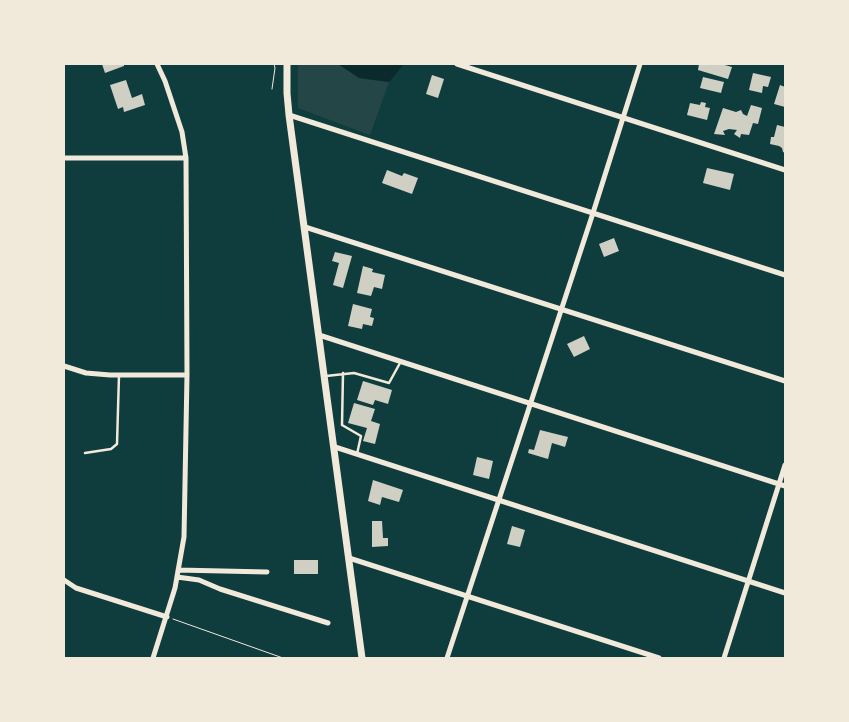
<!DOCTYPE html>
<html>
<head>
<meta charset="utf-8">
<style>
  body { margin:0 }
  #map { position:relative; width:849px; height:722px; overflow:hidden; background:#0f3d3e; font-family:Bitter,serif }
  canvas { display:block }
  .frame { position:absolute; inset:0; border:65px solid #f1e9da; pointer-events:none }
</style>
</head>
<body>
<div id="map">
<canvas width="849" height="722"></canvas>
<div class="frame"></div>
</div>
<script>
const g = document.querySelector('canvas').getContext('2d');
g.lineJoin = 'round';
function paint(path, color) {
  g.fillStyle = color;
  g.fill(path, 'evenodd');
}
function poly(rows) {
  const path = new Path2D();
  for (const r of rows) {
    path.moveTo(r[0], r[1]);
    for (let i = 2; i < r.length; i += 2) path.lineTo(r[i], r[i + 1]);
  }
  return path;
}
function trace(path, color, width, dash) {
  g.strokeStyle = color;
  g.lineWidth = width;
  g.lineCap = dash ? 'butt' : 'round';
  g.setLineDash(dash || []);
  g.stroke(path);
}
const green = poly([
  [298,64,338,64,359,78,389,82,370,135,298,108]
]);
const water = poly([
  [338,64,404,64,389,82,359,78]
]);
const building = poly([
  [102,64,124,64,124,66,105,73],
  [699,64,721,64,732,67,728,79,698,70],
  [753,73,771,77,768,87,763,86,762,93,749,90],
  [432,75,444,79,438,98,426,94],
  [703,77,724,82,721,93,700,88],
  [126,80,132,98,142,94,145,105,124,112,123,107,118,109,110,85],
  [780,85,785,87,785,107,774,104],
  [701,102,706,103,705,107,710,108,707,120,687,115,690,103,700,105],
  [751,105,762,108,758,124,753,123,749,135,741,134,740,138,734,134,737,130,729,129,723,131,725,135,714,134,723,108,736,112,741,110,743,114,747,116],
  [777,125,785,127,785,153,783,152,782,148,779,146,770,144,771,137,774,137],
  [707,168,734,174,730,190,703,183],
  [387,170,402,176,404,173,418,178,412,194,382,183],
  [614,238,619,251,604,257,599,244],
  [335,252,352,256,343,288,333,285,339,263,332,261],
  [363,266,373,269,372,272,385,275,382,289,374,287,371,296,357,293],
  [353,304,372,309,370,317,374,318,372,326,363,324,362,329,348,326],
  [584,336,590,349,574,357,567,344],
  [363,381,392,390,388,404,375,400,373,405,357,400],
  [354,403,375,409,371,421,380,424,375,444,363,441,367,428,348,423],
  [540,430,568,437,565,447,552,443,548,459,528,453,529,449,534,450],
  [477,457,493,461,489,479,473,475],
  [373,480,403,490,399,502,382,497,380,505,368,501],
  [372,521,382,521,383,538,388,538,388,546,372,547],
  [512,526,525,530,520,547,507,544],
  [294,560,318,560,318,574,294,574]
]);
const path = poly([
  [272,89,275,68,274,64],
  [173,619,283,658]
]);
const service = poly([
  [343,373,342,425,361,436,357,454],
  [326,376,354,373,389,383,400,363],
  [85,453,111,449,117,444,119,375]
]);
const minor = poly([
  [457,64,785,170],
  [289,115,785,275],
  [64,158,186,158],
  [305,227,785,381],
  [319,335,785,486],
  [64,366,86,373,110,375,187,375],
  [335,447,785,593],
  [349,558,659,658],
  [178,570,267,572],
  [177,577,199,580,220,589,328,623],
  [64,580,76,588,167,617],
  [153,658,175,588,184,537,187,375,186,158,182,132,165,81,157,64],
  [447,658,593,213,640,64],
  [724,658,785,465]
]);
const secondary = poly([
  [287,64,287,93,289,115,362,658]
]);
paint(green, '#244646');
paint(water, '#0a2a2b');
paint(building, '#cfcfc3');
trace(path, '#f1e9da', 1);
trace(service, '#f1e9da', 2.5);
trace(minor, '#f1e9da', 5);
trace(secondary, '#f1e9da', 7);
</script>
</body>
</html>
